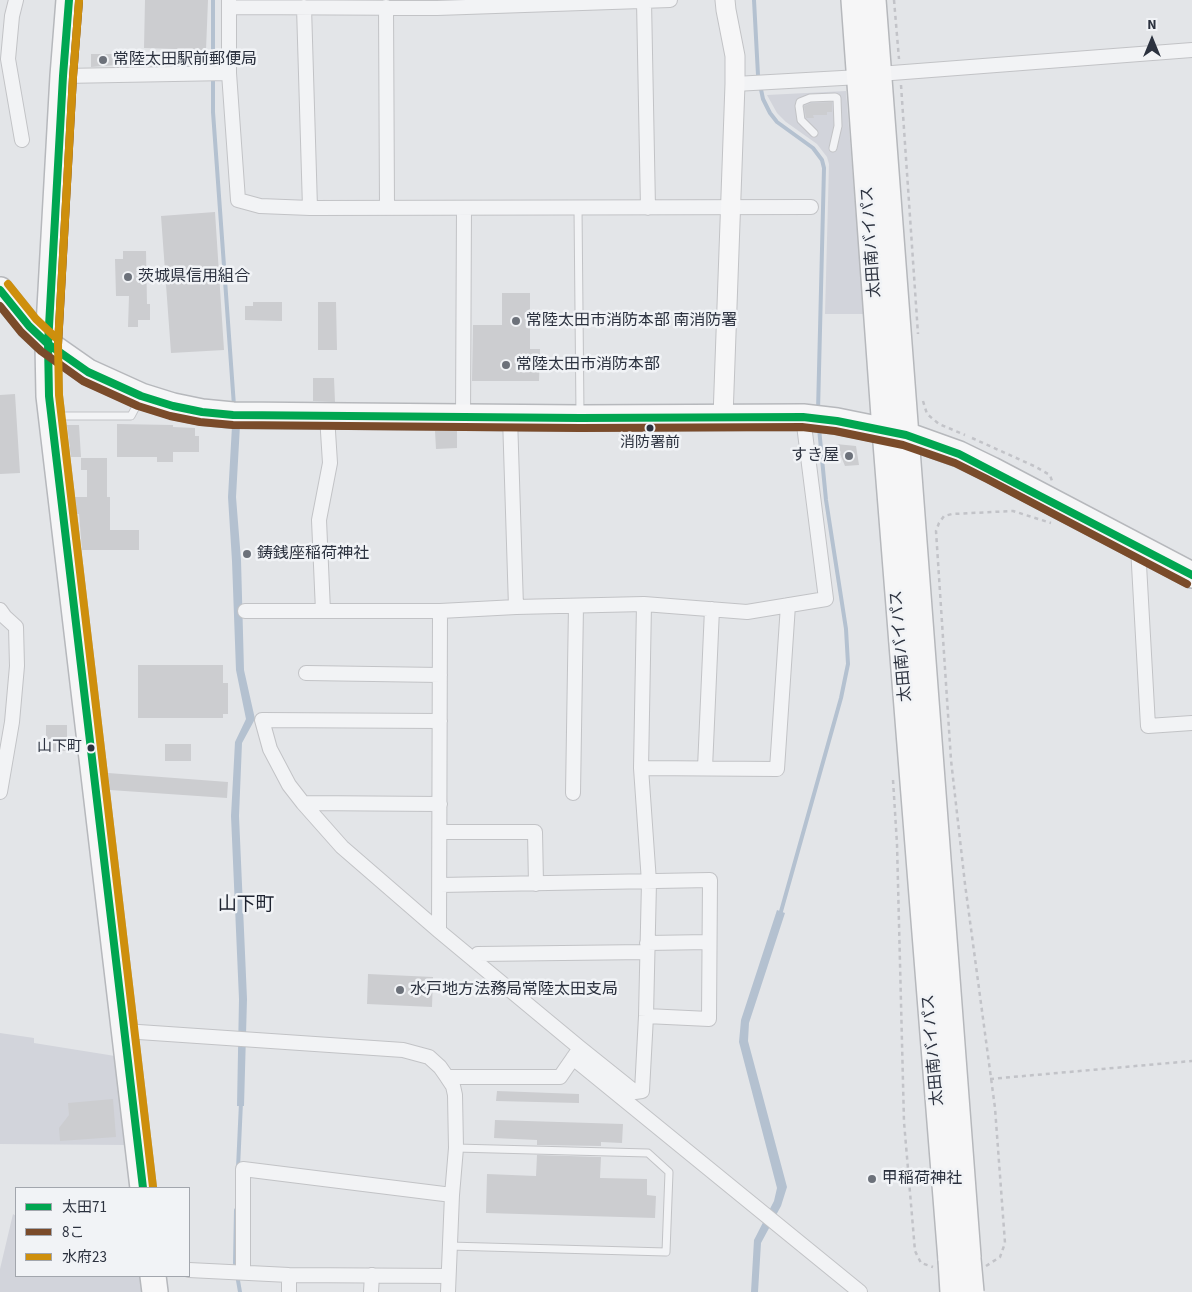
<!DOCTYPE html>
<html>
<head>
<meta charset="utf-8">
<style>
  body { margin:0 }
  #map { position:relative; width:1192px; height:1292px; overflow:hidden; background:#e3e5e8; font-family:"Source Sans 3","Noto Sans JP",sans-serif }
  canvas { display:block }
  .legend { position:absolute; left:15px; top:1187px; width:175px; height:90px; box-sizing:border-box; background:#f1f3f6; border:1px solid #a2a6ad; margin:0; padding:6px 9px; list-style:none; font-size:15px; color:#2c323f }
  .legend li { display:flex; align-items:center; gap:10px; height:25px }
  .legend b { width:25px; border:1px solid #a2a6ad }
  .north { position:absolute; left:1127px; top:15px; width:50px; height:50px; -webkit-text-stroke:4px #f1f3f6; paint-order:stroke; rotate:0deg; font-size:14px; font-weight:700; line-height:20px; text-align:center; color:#2c323f }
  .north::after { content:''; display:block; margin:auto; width:18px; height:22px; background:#2c323f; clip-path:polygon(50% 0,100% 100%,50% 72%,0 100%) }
</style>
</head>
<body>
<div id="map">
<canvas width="1192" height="1292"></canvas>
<ul class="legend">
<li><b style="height:6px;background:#00a651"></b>太田71</li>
<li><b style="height:6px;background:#7a4b2a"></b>8こ</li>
<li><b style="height:6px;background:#ce8f0d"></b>水府23</li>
</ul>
<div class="north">N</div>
</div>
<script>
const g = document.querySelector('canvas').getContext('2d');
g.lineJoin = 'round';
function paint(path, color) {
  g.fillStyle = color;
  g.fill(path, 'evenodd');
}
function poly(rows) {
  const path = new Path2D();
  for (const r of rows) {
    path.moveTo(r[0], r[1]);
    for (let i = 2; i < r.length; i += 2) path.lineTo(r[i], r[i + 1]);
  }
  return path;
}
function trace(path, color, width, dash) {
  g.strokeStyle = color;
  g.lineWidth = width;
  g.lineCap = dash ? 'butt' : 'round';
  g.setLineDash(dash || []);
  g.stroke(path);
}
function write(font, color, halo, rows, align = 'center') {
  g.font = font + ' "Source Sans 3","Noto Sans JP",sans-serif';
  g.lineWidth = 5;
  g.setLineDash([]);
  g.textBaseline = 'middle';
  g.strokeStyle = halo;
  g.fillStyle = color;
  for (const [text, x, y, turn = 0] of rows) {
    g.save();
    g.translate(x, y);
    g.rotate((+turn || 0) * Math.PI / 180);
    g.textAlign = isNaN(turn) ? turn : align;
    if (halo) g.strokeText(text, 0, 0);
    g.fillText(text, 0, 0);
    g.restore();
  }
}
const built = poly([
  [846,91,864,314,825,314,829,164,827,157,817,144,786,122,777,113,767,95],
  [0,1033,34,1038,34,1043,115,1056,126,1145,0,1144],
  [13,1214,16,1216,16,1276,144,1276,146,1292,0,1292,0,1269]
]);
const water = poly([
  [240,425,236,497,241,560,244,670,255,719,242,743,239,816,247,999,244,1106,237,1106,239,999,231,816,235,742,246,719,236,670,232,561,228,497,232,426],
  [777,910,785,913,749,1023,748,1041,787,1187,781,1206,761,1243,758,1292,751,1292,754,1240,774,1201,777,1188,739,1042,741,1020]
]);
const stream = poly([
  [754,0,758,75,763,99,770,113,777,122,813,148,822,160,824,168,818,411],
  [213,70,213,0],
  [213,77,213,112,234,406],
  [780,915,841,698,848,664,846,629,826,500,819,428],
  [238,1168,241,1102],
  [236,1210,235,1263,240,1292]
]);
const building = poly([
  [145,0,208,0,206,50,144,48],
  [91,54,117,54,117,65,91,67],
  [832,102,832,112,827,112,827,115,813,115,814,118,806,118,804,106,811,103],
  [215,212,224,350,171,353,161,216],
  [123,251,146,251,147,304,150,304,150,320,138,320,138,327,128,327,129,296,116,296,115,259,123,259],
  [502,293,530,293,530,349,540,349,539,381,472,381,473,325,502,325],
  [253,302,282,302,282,321,245,320,245,306,253,306],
  [318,302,336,302,337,350,318,350],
  [313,378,334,378,335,402,313,401],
  [15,394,20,473,0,474,0,395],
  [117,424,173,425,173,427,195,428,195,436,199,436,199,452,173,452,173,462,157,462,157,457,117,457],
  [67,425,79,425,81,457,71,457],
  [435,431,457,431,457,448,436,449],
  [836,444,856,446,859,465,845,466],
  [81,458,107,458,107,497,110,497,110,530,139,530,139,550,82,550,79,514,77,514,75,497,87,497,87,470,81,470],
  [138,665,223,665,223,683,228,683,228,714,223,714,223,718,138,718],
  [46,725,67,725,67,751,46,751],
  [165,744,191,744,191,761,165,761],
  [108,773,228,782,227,798,110,790],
  [368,974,433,977,432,1007,367,1004],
  [497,1091,579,1094,579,1103,496,1101],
  [113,1099,116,1137,60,1141,59,1128,69,1115,68,1103],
  [495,1120,623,1124,622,1143,601,1142,601,1146,537,1145,537,1140,494,1138],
  [537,1155,601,1157,600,1178,647,1179,647,1195,656,1196,655,1218,486,1213,487,1174,536,1176]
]);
const path = poly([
  [894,0,899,59],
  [901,85,918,334],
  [923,401,927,414,939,424,965,435],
  [972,438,1034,466,1050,475,1052,481],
  [893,780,897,844,904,1122,915,1251,921,1263,933,1267],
  [990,1079,1192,1061],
  [986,1266,1000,1257,1005,1243,995,1108,965,884,951,760,936,531,939,523,944,516,952,514,1013,511,1051,523]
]);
const lane = poly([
  [814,133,801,120,799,106,800,102,810,98,835,97,837,98,838,126,833,148],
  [578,208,580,415],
  [56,416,131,416,139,401],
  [449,1246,666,1252,669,1172,648,1153,456,1148]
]);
const street = poly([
  [16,0,12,16,8,59,22,140],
  [229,0,229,73,238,200,260,206,310,208,811,207],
  [644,1,648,208],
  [229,7,437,8,670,0],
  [304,7,310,208],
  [386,7,387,207],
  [879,74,1192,50],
  [63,76,229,73],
  [735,84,860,77],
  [463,417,464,208],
  [510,417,516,607],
  [1138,547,1148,726,1192,723],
  [0,610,5,617,16,627,17,666,12,722,0,792],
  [245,611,440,611,516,607,644,604,747,612,826,599,803,417],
  [323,611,319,520,330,463,327,416],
  [306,673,440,675],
  [440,721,262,720,270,749,289,785,303,803,342,847,439,931,580,1048,635,1092,642,1091,646,1016,649,882,641,768,644,604],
  [641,768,777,769,788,605],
  [705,768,712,609],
  [573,793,576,606],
  [303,803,440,804],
  [440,832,535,832,536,884],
  [440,885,710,880,709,1019,646,1016],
  [439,931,440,611],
  [647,943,709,942],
  [475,961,478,954,647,952],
  [124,1031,403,1050,429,1057,440,1067,447,1077,453,1086,455,1095,456,1148,452,1195,448,1292],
  [573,1058,860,1292],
  [447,1077,560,1077,578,1051],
  [189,1270,289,1275,448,1276],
  [243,1271,243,1169,452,1195],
  [289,1292,289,1275],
  [371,1292,372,1275]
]);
const secondary = poly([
  [723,417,735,84,735,56,726,10,725,0]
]);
const highway = poly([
  [69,0,63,76,48,344,49,396,143,1188],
  [854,0,885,430,951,1260],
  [873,0,968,1256],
  [0,290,29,326,48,344,88,372,141,396,173,406,202,412,233,415,580,418,803,417,837,421,906,435,959,454,992,470,1192,575],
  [153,1276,155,1292]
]);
const highwayBridge = poly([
  [968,1259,971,1292],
  [951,1260,953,1292]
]);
const bus1 = poly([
  [69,0,63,76,48,344,49,396,143,1188],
  [0,290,29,326,48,344,88,372,141,396,173,406,202,412,233,415,580,418,803,417,837,421,906,435,959,454,1192,575]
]);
const bus2 = poly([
  [0,306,21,332,41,351,83,381,138,406,170,416,200,422,233,425,580,428,802,427,835,431,903,445,955,463,987,479,1187,584],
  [58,345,73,77,79,1]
]);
const bus3 = poly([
  [79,1,73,77,58,344,59,395,153,1187],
  [8,284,36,319,55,337]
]);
const markers = [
  [103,60,5,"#6c717a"],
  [128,277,5,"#6c717a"],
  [516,321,5,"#6c717a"],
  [506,365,5,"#6c717a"],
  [650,428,4.5,"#2c323f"],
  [849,456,5,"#6c717a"],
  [247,554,5,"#6c717a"],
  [91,748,4.5,"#2c323f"],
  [400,990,5,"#6c717a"],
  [872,1179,5,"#6c717a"]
];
const busNames = [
  ["消防署前",650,444],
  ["山下町",82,748,"right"]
];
const poiNames = [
  ["常陸太田駅前郵便局",113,60],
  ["茨城県信用組合",138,277],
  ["常陸太田市消防本部 南消防署",526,321],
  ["常陸太田市消防本部",516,365],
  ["すき屋",839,456,"right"],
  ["鋳銭座稲荷神社",257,554],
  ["水戸地方法務局常陸太田支局",410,990],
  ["甲稲荷神社",882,1179]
];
const streetNames = [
  ["太田南バイパス",872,242,-94],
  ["太田南バイパス",902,646,-95],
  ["太田南バイパス",934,1050,-95]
];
const quarterNames = [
  ["山下町",246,906]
];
paint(built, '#d2d4db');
paint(water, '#b4c1d0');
trace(stream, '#b4c1d0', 4);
paint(building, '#cccdd0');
trace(lane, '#c2c3c6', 9);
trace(street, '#c2c3c6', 16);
trace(secondary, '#c2c3c6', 21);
trace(highway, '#b6b8bc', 28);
trace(path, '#c2c3c8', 2.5, [4, 4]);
trace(lane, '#f2f3f5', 7);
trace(street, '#f2f3f5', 14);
trace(secondary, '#f6f6f7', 19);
trace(highway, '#f6f6f7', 25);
trace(highwayBridge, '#b6b8bc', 28, []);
trace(highwayBridge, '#f6f6f7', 25);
trace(bus1, '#00a651', 8);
trace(bus2, '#7a4b2a', 8);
trace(bus3, '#ce8f0d', 8);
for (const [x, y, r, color] of markers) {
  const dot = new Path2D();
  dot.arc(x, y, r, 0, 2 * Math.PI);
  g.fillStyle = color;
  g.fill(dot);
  trace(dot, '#f1f3f6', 2);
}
write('15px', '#2c323f', '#f1f3f6', busNames);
write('16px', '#2c323f', '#f1f3f6', poiNames, 'left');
write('16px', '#2c323f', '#f1f3f6', streetNames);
write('19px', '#1e2330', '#f1f3f6', quarterNames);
</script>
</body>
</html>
